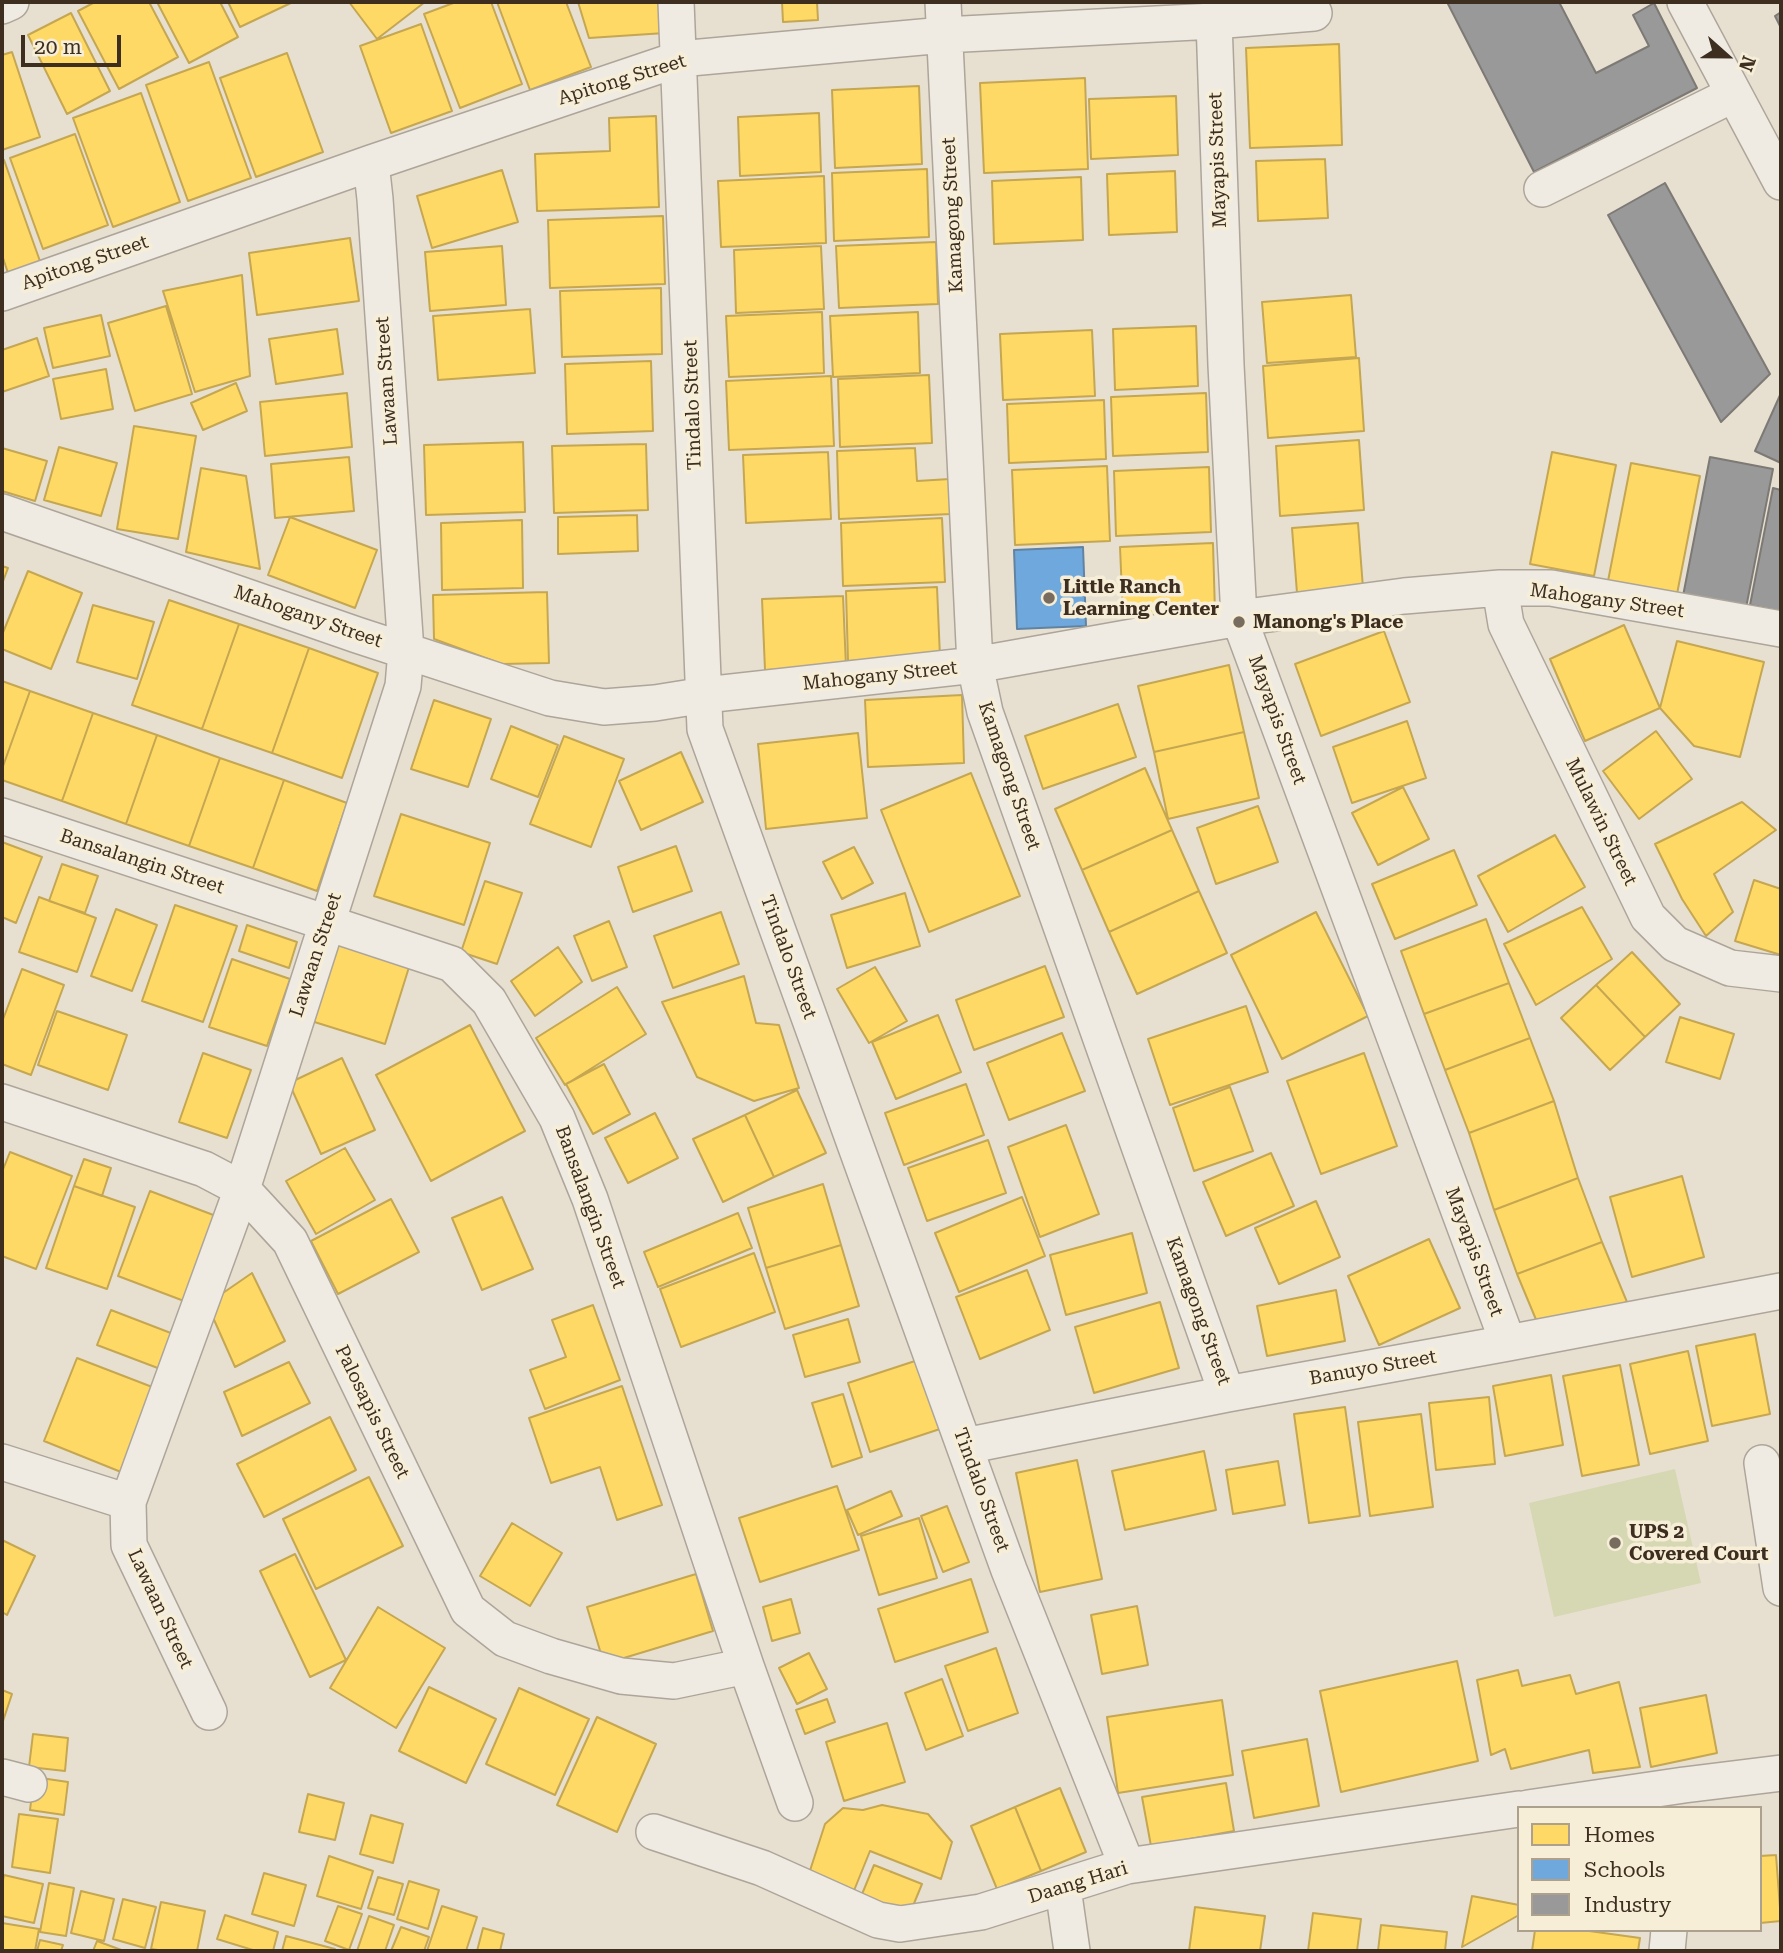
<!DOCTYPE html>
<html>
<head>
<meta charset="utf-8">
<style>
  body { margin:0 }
  #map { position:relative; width:1783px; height:1953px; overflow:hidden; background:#e7e0d1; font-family:"Roboto Serif",serif }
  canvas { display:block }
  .frame { position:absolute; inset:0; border:4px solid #3d2e20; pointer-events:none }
  .legend { position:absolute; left:1517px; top:1806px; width:245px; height:126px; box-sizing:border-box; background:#f7eed8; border:2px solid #ada18e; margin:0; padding:9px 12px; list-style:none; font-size:21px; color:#3d2e20 }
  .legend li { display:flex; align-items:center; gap:14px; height:35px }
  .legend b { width:35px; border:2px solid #ada18e }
  .north { position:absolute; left:1692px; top:21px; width:70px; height:70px; -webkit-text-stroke:5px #f7eed8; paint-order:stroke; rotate:111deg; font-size:19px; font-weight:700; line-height:28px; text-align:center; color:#3d2e20 }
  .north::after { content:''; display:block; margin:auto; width:24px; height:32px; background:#3d2e20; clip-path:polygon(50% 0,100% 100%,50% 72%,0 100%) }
  .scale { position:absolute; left:21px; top:35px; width:100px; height:32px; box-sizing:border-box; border:4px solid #3d2e20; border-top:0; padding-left:9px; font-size:21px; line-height:24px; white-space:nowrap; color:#3d2e20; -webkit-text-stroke:5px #f7eed8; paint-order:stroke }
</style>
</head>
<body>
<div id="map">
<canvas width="1783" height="1953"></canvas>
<div class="frame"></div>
<ul class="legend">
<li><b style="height:19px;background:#ffd966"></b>Homes</li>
<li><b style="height:19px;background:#6fa8dc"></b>Schools</li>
<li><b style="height:19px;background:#999"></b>Industry</li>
</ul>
<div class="north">N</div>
<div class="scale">20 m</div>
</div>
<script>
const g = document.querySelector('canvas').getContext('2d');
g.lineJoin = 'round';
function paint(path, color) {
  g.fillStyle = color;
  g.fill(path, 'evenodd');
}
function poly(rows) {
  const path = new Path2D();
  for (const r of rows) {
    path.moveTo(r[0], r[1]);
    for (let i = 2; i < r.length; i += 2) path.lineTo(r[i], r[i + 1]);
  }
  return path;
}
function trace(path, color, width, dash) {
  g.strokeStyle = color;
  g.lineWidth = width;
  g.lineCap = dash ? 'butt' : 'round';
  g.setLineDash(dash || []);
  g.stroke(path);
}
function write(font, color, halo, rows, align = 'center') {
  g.font = font + ' "Roboto Serif",serif';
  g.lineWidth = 7;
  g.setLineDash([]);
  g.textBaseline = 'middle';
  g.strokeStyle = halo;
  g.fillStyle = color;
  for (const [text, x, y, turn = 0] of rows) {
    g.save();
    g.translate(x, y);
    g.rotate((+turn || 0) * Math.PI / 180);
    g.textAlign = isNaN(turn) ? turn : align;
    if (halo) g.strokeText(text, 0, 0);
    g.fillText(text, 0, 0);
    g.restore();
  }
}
const green = poly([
  [1675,1469,1701,1583,1554,1617,1529,1503]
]);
const homes = poly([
  [95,2,149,2,178,57,119,89,78,11,95,2],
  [157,2,220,2,238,37,189,63,157,2],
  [228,2,293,2,240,27,228,2],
  [349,2,425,2,377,39,349,2],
  [456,2,491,2,522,84,460,108,424,14,456,2],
  [497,2,566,2,591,67,530,90,497,2],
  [578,2,663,2,665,33,589,38,578,2],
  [782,2,817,2,818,20,783,22,782,2],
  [71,13,110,91,67,114,28,35,71,13],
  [421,24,452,111,391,133,360,46,421,24],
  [1339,44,1342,145,1250,148,1246,48,1339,44],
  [12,52,40,137,2,150,2,55,12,52],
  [287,53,323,152,256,177,220,78,287,53],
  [209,62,251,178,188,201,146,85,209,62],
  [1085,78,1088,169,984,173,980,83,1085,78],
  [919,86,922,164,835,168,832,90,919,86],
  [141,93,180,202,113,227,73,118,141,93],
  [1176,96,1178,155,1091,159,1089,99,1176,96],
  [819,113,821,172,740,176,738,117,819,113],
  [656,116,659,207,537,211,535,154,610,151,609,118,656,116],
  [75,134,108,225,43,249,10,158,75,134],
  [1325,159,1328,218,1258,221,1256,161,1325,159],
  [4,160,41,264,9,276,2,255,2,161,4,160],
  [927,169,929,237,834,241,832,173,927,169],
  [502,170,518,222,432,248,417,196,502,170],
  [1175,171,1177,232,1109,235,1107,174,1175,171],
  [824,176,826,243,721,247,718,181,824,176],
  [1081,177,1083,240,994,244,992,181,1081,177],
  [663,216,665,284,550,288,548,220,663,216],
  [350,238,359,301,257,315,249,253,350,238],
  [936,242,938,304,839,308,836,246,936,242],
  [502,246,506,305,430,311,425,252,502,246],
  [821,246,824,309,736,313,734,250,821,246],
  [242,275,250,376,195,392,163,291,242,275],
  [661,288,662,354,562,357,560,291,661,288],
  [1351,295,1356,357,1267,363,1262,302,1351,295],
  [166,306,192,394,135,411,108,323,166,306],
  [530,309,535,373,438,380,433,316,530,309],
  [822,312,824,373,729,377,726,316,822,312],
  [918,312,920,373,833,377,830,316,918,312],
  [101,315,110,356,53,368,44,328,101,315],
  [1196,326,1198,386,1115,390,1113,329,1196,326],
  [337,329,343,374,276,384,269,339,337,329],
  [1092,330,1095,396,1003,400,1000,334,1092,330],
  [37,338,49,376,2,392,2,350,37,338],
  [1359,358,1364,431,1268,438,1263,366,1359,358],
  [651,361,653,431,567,434,565,364,651,361],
  [106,369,113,409,61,419,53,379,106,369],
  [929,375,932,443,840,447,838,379,929,375],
  [831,376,834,446,729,450,726,381,831,376],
  [236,383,247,411,203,430,191,403,236,383],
  [347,393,352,447,265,456,260,402,347,393],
  [1206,393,1208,452,1113,456,1111,397,1206,393],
  [1104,400,1106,459,1009,463,1007,404,1104,400],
  [134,426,196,436,178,539,117,529,134,426],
  [1359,440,1364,510,1280,516,1276,446,1359,440],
  [523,442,525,512,426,515,424,445,523,442],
  [646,444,648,510,554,513,552,446,646,444],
  [59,447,117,463,101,516,44,500,59,447],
  [2,448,47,461,35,501,2,491,2,448],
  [915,448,917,481,950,479,951,514,839,519,837,451,915,448],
  [828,452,831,519,746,523,743,455,828,452],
  [1552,452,1616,465,1594,576,1530,564,1552,452],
  [349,457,354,511,275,518,271,464,349,457],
  [1631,463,1700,476,1677,594,1608,581,1631,463],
  [1107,466,1110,541,1015,545,1012,470,1107,466],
  [1209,467,1211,532,1116,536,1114,471,1209,467],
  [201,468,246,476,260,569,186,552,201,468],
  [637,515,638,551,558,554,558,517,637,515],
  [290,517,377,550,355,608,268,575,290,517],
  [942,518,945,582,843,586,841,523,942,518],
  [522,520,523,588,442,590,441,523,522,520],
  [1358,523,1363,588,1297,593,1292,528,1358,523],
  [1213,543,1215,613,1123,617,1120,547,1213,543],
  [2,566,8,568,2,584,2,566],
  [28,571,82,593,51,669,2,649,2,635,28,571],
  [937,587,940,657,848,661,846,591,937,587],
  [547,592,549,663,502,664,434,639,433,595,547,592],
  [843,596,846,667,765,670,762,599,843,596],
  [169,600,239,624,202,729,132,705,169,600],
  [93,605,154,622,137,679,77,662,93,605],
  [239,624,309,648,272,753,202,729,239,624],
  [1624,625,1660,708,1585,741,1550,659,1624,625],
  [1384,631,1410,702,1321,736,1295,664,1384,631],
  [1677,641,1764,662,1740,757,1694,746,1660,708,1677,641],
  [309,648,378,673,342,778,272,753,309,648],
  [1229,665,1244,732,1154,752,1138,686,1229,665],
  [2,681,30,691,2,769,2,681],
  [30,691,93,713,62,801,2,780,2,769,30,691],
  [962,695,964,763,868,767,865,700,962,695],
  [434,700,491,719,468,787,411,769,434,700],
  [1118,704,1136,757,1043,789,1025,736,1118,704],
  [93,713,157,735,126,824,62,801,93,713],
  [1407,721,1426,778,1352,803,1333,747,1407,721],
  [511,726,558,745,538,797,491,779,511,726],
  [1656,731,1692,779,1639,819,1603,771,1656,731],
  [1244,732,1259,798,1168,819,1154,752,1244,732],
  [858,733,867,818,766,829,758,744,858,733],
  [157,735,220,758,189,846,126,824,157,735],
  [564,736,624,759,591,847,530,824,564,736],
  [681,752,703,802,641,830,619,781,681,752],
  [220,758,284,780,253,868,189,846,220,758],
  [1145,768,1172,830,1082,870,1055,809,1145,768],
  [971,773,1020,896,929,932,881,810,971,773],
  [284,780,347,803,317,891,253,868,284,780],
  [1403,787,1429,839,1378,865,1352,813,1403,787],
  [1742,802,1776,830,1714,874,1733,912,1706,936,1682,899,1655,844,1742,802],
  [1258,806,1278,862,1216,884,1197,828,1258,806],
  [401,814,490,843,464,925,374,896,401,814],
  [1172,830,1199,891,1109,932,1082,870,1172,830],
  [1555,835,1585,887,1508,932,1478,876,1555,835],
  [2,842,42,857,16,923,2,917,2,842],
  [676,846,692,891,633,912,618,867,676,846],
  [854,847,873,883,842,899,823,862,854,847],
  [1454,850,1477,905,1395,939,1372,884,1454,850],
  [62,864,98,876,85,913,49,901,62,864],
  [1754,880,1781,889,1781,955,1735,941,1754,880],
  [485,881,522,893,497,964,461,952,485,881],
  [1199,891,1227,953,1137,994,1109,932,1199,891],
  [905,893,920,946,847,968,831,915,905,893],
  [39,897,96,918,77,972,19,952,39,897],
  [175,905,237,926,203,1022,142,1001,175,905],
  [1582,907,1612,959,1536,1005,1504,944,1582,907],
  [116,909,157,925,132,991,91,976,116,909],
  [721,912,739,964,673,988,654,936,721,912],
  [1316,912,1368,1016,1282,1059,1231,955,1316,912],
  [1486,919,1509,983,1424,1014,1401,951,1486,919],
  [609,921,627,967,592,981,574,936,609,921],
  [247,925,297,942,289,968,239,951,247,925],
  [334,940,410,964,385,1044,308,1020,334,940],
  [558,947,582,982,535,1016,511,981,558,947],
  [1632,952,1680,1004,1645,1037,1596,985,1632,952],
  [232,959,290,979,267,1046,209,1027,232,959],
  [1045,966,1064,1017,974,1050,956,1000,1045,966],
  [875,967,907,1021,869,1043,837,989,875,967],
  [22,969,64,985,31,1075,2,1064,2,1022,22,969],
  [744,976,756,1023,779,1025,799,1088,754,1101,697,1077,662,1002,744,976],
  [1509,983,1530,1038,1445,1070,1424,1014,1509,983],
  [1596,985,1645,1037,1610,1070,1561,1018,1596,985],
  [617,987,646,1034,565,1085,536,1038,617,987],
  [1246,1006,1268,1072,1170,1105,1148,1039,1246,1006],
  [57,1011,127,1035,108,1090,38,1065,57,1011],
  [938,1015,961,1072,896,1099,872,1042,938,1015],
  [1680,1017,1734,1034,1720,1079,1666,1062,1680,1017],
  [470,1025,525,1131,431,1181,376,1075,470,1025],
  [1062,1033,1085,1091,1009,1120,987,1063,1062,1033],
  [1530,1038,1554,1101,1469,1133,1445,1070,1530,1038],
  [203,1053,251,1070,227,1138,179,1122,203,1053],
  [1364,1053,1397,1146,1321,1174,1287,1081,1364,1053],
  [342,1058,375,1130,321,1154,289,1083,342,1058],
  [604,1064,630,1114,593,1134,566,1084,604,1064],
  [966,1084,984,1135,904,1165,885,1113,966,1084],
  [1230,1087,1253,1151,1194,1171,1173,1108,1230,1087],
  [797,1090,826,1153,774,1177,745,1115,797,1090],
  [1554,1101,1578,1178,1494,1210,1469,1133,1554,1101],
  [655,1113,678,1158,628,1183,605,1138,655,1113],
  [745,1115,774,1177,723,1202,693,1139,745,1115],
  [1066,1125,1099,1214,1040,1237,1008,1147,1066,1125],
  [988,1140,1006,1193,927,1221,908,1168,988,1140],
  [345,1148,375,1200,316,1234,286,1181,345,1148],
  [10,1152,72,1176,36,1269,2,1256,2,1172,10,1152],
  [1271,1153,1294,1206,1226,1236,1203,1182,1271,1153],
  [84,1159,111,1168,102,1196,74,1186,84,1159],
  [1682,1176,1704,1257,1632,1277,1610,1197,1682,1176],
  [1578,1178,1602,1242,1517,1274,1494,1210,1578,1178],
  [823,1184,841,1245,766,1268,748,1208,823,1184],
  [74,1186,135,1207,107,1289,46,1268,74,1186],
  [150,1191,216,1216,184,1301,118,1276,150,1191],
  [502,1197,533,1269,482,1290,452,1218,502,1197],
  [1022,1197,1045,1256,959,1292,935,1233,1022,1197],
  [391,1199,419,1252,338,1294,311,1241,391,1199],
  [1316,1201,1340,1257,1279,1284,1255,1228,1316,1201],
  [738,1213,752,1248,658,1287,644,1252,738,1213],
  [1132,1233,1147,1293,1066,1315,1050,1255,1132,1233],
  [1429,1239,1460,1308,1379,1345,1348,1276,1429,1239],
  [1602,1242,1627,1302,1542,1334,1517,1274,1602,1242],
  [841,1245,859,1306,785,1329,766,1268,841,1245],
  [754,1253,775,1312,681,1347,660,1289,754,1253],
  [1027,1270,1050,1330,980,1359,956,1297,1027,1270],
  [252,1273,285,1341,235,1367,207,1304,252,1273],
  [1336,1290,1345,1341,1267,1356,1257,1306,1336,1290],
  [1160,1302,1179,1368,1094,1393,1075,1327,1160,1302],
  [593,1305,620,1380,545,1409,530,1370,566,1357,552,1320,593,1305],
  [111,1310,176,1335,163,1370,97,1345,111,1310],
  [848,1319,860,1362,805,1377,793,1335,848,1319],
  [1755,1334,1770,1414,1712,1426,1696,1346,1755,1334],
  [1688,1351,1708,1441,1650,1454,1630,1364,1688,1351],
  [77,1358,160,1390,126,1474,44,1441,77,1358],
  [918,1360,940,1429,870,1452,848,1383,918,1360],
  [289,1362,310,1403,242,1436,224,1392,289,1362],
  [1620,1365,1639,1465,1582,1476,1563,1376,1620,1365],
  [1551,1375,1563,1445,1505,1456,1493,1386,1551,1375],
  [622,1386,662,1505,617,1520,600,1467,551,1483,529,1418,622,1386],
  [843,1394,862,1457,832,1467,812,1403,843,1394],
  [1489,1397,1495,1464,1436,1470,1429,1403,1489,1397],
  [1345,1407,1360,1516,1309,1523,1294,1414,1345,1407],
  [1421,1414,1433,1507,1370,1516,1358,1422,1421,1414],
  [330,1417,356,1470,264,1517,237,1464,330,1417],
  [1204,1451,1216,1510,1125,1530,1112,1471,1204,1451],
  [1077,1460,1102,1579,1040,1592,1016,1473,1077,1460],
  [1278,1461,1285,1505,1233,1514,1226,1470,1278,1461],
  [369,1477,403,1546,316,1589,283,1519,369,1477],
  [837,1486,859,1550,760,1582,739,1518,837,1486],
  [891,1491,902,1516,858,1535,847,1510,891,1491],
  [947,1506,969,1562,943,1572,921,1516,947,1506],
  [919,1518,937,1578,879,1595,861,1536,919,1518],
  [512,1523,562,1553,530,1606,480,1576,512,1523],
  [2,1540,35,1556,7,1615,2,1612,2,1540],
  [295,1554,346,1660,310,1677,260,1571,295,1554],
  [696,1574,713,1631,604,1664,587,1607,696,1574],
  [971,1579,988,1632,895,1662,878,1609,971,1579],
  [791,1599,800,1633,772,1641,763,1607,791,1599],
  [1137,1606,1148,1665,1102,1674,1091,1615,1137,1606],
  [378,1607,445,1648,396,1728,330,1688,378,1607],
  [996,1648,1018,1713,968,1731,945,1666,996,1648],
  [809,1653,827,1689,797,1704,779,1668,809,1653],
  [1457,1661,1478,1761,1341,1792,1320,1691,1457,1661],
  [1518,1670,1522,1686,1570,1675,1576,1694,1619,1682,1640,1767,1593,1773,1589,1750,1511,1769,1505,1749,1491,1755,1477,1680,1518,1670],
  [942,1679,963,1736,926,1750,905,1693,942,1679],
  [429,1687,496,1719,466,1783,399,1751,429,1687],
  [519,1688,589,1719,555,1795,486,1764,519,1688],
  [2,1690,12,1694,2,1724,2,1690],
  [1706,1695,1717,1753,1651,1767,1640,1708,1706,1695],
  [827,1699,835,1722,805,1734,796,1710,827,1699],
  [1222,1700,1233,1775,1118,1793,1107,1717,1222,1700],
  [597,1717,656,1744,617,1832,557,1805,597,1717],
  [887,1723,905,1782,844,1801,826,1742,887,1723],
  [33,1734,68,1738,65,1771,29,1767,33,1734],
  [1307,1739,1319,1806,1254,1818,1242,1751,1307,1739],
  [34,1777,68,1782,64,1815,30,1810,34,1777],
  [1226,1783,1234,1831,1151,1846,1142,1797,1226,1783],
  [1060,1788,1086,1852,1041,1871,1015,1807,1060,1788],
  [308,1794,344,1803,335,1840,299,1832,308,1794],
  [882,1805,928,1814,952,1842,941,1879,870,1851,851,1898,806,1883,825,1824,843,1808,863,1810,882,1805],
  [1015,1807,1041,1871,997,1889,971,1826,1015,1807],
  [19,1814,58,1819,50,1873,12,1867,19,1814],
  [371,1815,403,1824,393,1863,360,1854,371,1815],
  [1776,1855,1781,1921,1760,1923,1760,1856,1776,1855],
  [329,1856,373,1871,361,1909,317,1896,329,1856],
  [874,1865,922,1884,908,1918,860,1899,874,1865],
  [264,1873,306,1885,294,1926,252,1914,264,1873],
  [4,1875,43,1884,34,1923,2,1916,2,1885,4,1875],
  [378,1877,403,1884,394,1915,368,1908,378,1877],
  [409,1881,439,1890,428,1929,397,1919,409,1881],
  [49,1883,74,1888,66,1936,40,1932,49,1883],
  [81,1891,114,1899,104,1941,71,1933,81,1891],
  [1472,1896,1519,1905,1519,1915,1462,1947,1472,1896],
  [123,1899,156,1907,145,1948,113,1939,123,1899],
  [161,1902,205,1911,197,1951,165,1951,151,1949,161,1902],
  [338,1906,362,1914,349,1950,325,1941,338,1906],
  [442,1906,477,1917,466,1951,427,1951,442,1906],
  [1195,1907,1265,1916,1260,1951,1189,1951,1195,1907],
  [1313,1913,1361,1919,1357,1951,1308,1951,1313,1913],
  [225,1915,278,1932,273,1951,256,1951,217,1939,225,1915],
  [369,1916,394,1925,385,1951,357,1951,369,1916],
  [2,1923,39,1929,35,1951,2,1951,2,1923],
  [1381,1925,1447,1932,1445,1951,1378,1951,1381,1925],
  [401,1927,429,1937,424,1951,391,1951,401,1927],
  [483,1928,504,1934,500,1951,477,1951,483,1928],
  [1535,1930,1582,1930,1640,1938,1638,1951,1532,1951,1535,1930],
  [286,1936,335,1949,334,1951,282,1951,286,1936],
  [40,1940,63,1945,61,1951,37,1951,40,1940],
  [97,1941,124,1951,93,1951,97,1941]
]);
const schools = poly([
  [1083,547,1086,626,1017,629,1014,550,1083,547]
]);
const industry = poly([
  [1447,2,1559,2,1596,73,1649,46,1633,15,1654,3,1697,88,1534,172,1447,2],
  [1781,12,1781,28,1775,16,1781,12],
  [1665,183,1770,374,1721,422,1608,215,1665,183],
  [1781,393,1781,463,1755,451,1781,393],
  [1710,457,1773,469,1746,608,1683,596,1710,457],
  [1773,488,1781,490,1781,611,1750,605,1773,488]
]);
const minor = poly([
  [676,2,705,729,1009,1570,1127,1866],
  [943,2,975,665,985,712,1227,1394],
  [1685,2,1781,182],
  [2,6,11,2],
  [1214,21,1226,365,1239,618,1508,1343],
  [1542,189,1734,94],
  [2,293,371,163,679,59,944,35,1214,21,1314,13],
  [2,512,357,635,550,698,604,707,655,703,705,695,975,665,1239,618,1404,596,1500,588,1551,588,1781,629],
  [1500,588,1506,624,1648,917,1675,944,1730,968,1781,974],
  [2,816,452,964,489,1001,557,1118,590,1199,746,1666,795,1803],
  [2,1102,204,1169,242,1189,290,1241,468,1610,505,1639,551,1656,621,1676,674,1681,746,1666],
  [965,1446,1227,1394,1508,1343,1781,1291],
  [2,1462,128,1502],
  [1762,1463,1781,1588],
  [209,1712,129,1545,128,1502,242,1189,403,686,406,651,375,199,371,163],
  [2,1777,29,1784],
  [1528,1808,1684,1785,1781,1773],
  [654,1832,762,1868,878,1920,900,1924,981,1912,1127,1866,1519,1809],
  [1063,1888,1072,1951],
  [1667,1951,1669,1930]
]);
const markers = [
  [1049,598,7,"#786c5e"],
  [1239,622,7,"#786c5e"],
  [1615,1543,7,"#786c5e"]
];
const streetNames = [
  ["Apitong Street",622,80,-17],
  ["Mayapis Street",1218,160,-92],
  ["Kamagong Street",953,215,-93],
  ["Apitong Street",85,263,-19],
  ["Lawaan Street",387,381,-94],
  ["Tindalo Street",693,405,-92],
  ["Mahogany Street",1607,601,8],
  ["Mahogany Street",308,617,19],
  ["Mahogany Street",880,676,-6],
  ["Mayapis Street",1277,720,70],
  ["Kamagong Street",1009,776,71],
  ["Mulawin Street",1601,822,64],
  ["Bansalangin Street",142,862,18],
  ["Lawaan Street",316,955,-72],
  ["Tindalo Street",788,957,70],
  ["Bansalangin Street",590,1207,70],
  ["Mayapis Street",1474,1252,70],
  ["Kamagong Street",1198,1311,70],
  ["Banuyo Street",1373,1368,-10],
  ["Palosapis Street",372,1412,64],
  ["Tindalo Street",981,1490,70],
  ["Lawaan Street",160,1609,65],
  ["Daang Hari",1078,1883,-17]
];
const poiNames = [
  ["Little Ranch",1063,587],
  ["Learning Center",1063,609],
  ["Manong's Place",1253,622],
  ["UPS 2",1629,1532],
  ["Covered Court",1629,1554]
];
paint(green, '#d6d7b3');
paint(homes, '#ffd966');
trace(homes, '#c5a651', 2);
paint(schools, '#6fa8dc');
trace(schools, '#6083a4', 2);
paint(industry, '#999');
trace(industry, '#7d7975', 2);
trace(minor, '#ada599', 38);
trace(minor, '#efebe3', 35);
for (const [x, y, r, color] of markers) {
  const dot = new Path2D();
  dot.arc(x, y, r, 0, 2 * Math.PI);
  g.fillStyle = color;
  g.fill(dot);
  trace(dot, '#f7eed8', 2.5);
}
write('19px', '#3d2e20', '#f7eed8', streetNames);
write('bold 19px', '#3d2e20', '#f7eed8', poiNames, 'left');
</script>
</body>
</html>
